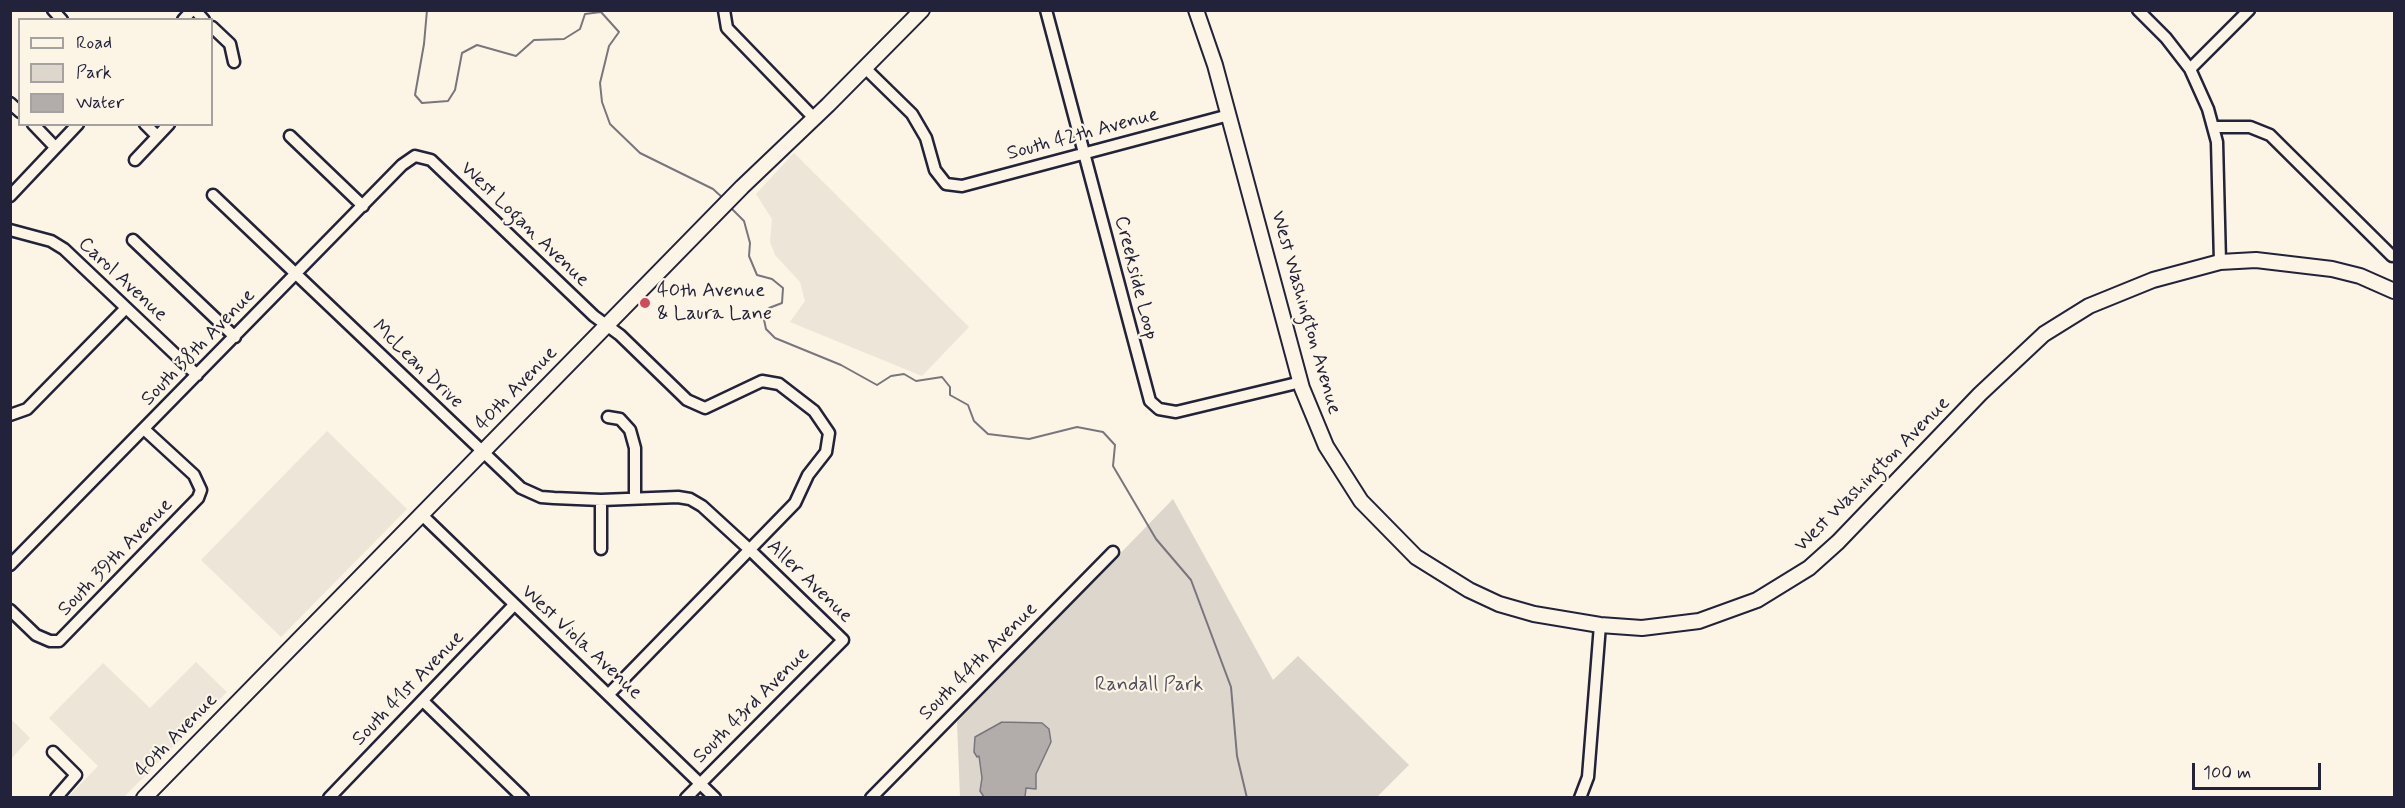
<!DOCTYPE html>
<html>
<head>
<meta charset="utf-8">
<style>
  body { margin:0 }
  #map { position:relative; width:2405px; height:808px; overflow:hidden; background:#fcf5e5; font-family:Mynerve,sans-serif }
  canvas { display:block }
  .frame { position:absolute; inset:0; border:12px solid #22223b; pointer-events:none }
  .legend { position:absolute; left:18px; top:18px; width:195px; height:108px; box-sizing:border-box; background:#fcf5e5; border:2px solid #a5a1a1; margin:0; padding:8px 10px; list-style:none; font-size:18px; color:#22223b }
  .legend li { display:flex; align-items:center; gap:12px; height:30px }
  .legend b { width:30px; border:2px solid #a5a1a1 }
  .scale { position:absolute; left:2192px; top:763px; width:129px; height:27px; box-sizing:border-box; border:3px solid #22223b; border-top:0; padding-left:8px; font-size:18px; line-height:21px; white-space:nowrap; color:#22223b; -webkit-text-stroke:4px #fcf5e5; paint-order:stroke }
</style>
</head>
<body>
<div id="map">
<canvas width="2405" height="808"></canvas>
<div class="frame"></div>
<ul class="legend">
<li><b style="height:8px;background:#fcf5e5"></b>Road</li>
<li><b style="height:16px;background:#dcd6cc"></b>Park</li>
<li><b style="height:16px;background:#b2adab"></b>Water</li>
</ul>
<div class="scale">100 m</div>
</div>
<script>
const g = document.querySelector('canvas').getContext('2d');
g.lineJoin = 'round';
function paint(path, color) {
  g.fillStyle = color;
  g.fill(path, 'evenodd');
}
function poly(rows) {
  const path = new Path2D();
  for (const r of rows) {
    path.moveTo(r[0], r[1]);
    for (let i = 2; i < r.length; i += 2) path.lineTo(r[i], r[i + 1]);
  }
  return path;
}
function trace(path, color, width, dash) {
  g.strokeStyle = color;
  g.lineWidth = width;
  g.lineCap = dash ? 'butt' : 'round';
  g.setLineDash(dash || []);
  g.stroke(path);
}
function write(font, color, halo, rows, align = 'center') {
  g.font = font + ' Mynerve,sans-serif';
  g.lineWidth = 4.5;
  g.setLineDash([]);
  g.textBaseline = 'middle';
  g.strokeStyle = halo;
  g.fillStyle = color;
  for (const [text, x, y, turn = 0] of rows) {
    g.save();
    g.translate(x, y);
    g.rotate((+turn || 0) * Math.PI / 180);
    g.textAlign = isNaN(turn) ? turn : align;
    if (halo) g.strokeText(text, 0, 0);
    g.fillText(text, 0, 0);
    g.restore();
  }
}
const built = poly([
  [794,153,969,327,922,376,790,322,805,301,800,282,775,255,770,242,772,219,756,194],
  [327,431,407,509,281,637,201,560],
  [196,662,227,692,124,797,68,797,98,766,49,718,103,663,150,708],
  [11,719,30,738,11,759,10,759]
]);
const green = poly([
  [1173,499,1273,680,1298,656,1409,765,1377,797,960,797,957,722]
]);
const water = poly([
  [1002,722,1042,723,1049,729,1051,742,1036,774,1036,789,1026,788,1025,797,984,797,980,791,982,778,979,756,977,757,974,752,975,737,1002,722]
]);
const stream = poly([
  [427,10,424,44,415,95,422,103,448,101,455,90,462,53,477,45,516,56,534,40,564,39,580,29,585,14,601,12,619,32,609,46,600,83,602,102,610,124,640,153,713,189,724,199],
  [729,206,744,221,750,243,749,256,757,275,772,279,783,288,782,303,769,308,763,315,766,329,775,338,841,365,877,385,891,376,904,374,916,381,942,377,950,387,950,395,968,405,974,421,988,434,1029,439,1077,427,1103,432,1115,445,1113,466,1156,539,1191,580,1231,687,1237,756,1247,798]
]);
const minor = poly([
  [53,10,62,20],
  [195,10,204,20],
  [724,10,727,28,814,118],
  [1046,10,1150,401,1159,409,1176,412,1301,382],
  [2138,10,2166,38,2190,69,2208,109,2217,142,2220,262],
  [183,20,192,10],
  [212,27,230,44,234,62],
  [865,68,912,114,926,138,935,170,946,184,962,186,1229,115],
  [2190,69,2249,10],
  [10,103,20,112],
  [33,124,55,147],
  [145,124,157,136],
  [2213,127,2250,127,2270,135,2392,256],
  [290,136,363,206],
  [135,160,169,124],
  [213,195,521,488,541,497,554,498,601,500,678,497,690,499,702,506,749,549,843,640,686,798],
  [10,196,78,124],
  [10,230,51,241,64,249,197,375],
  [133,240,235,337],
  [10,415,27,409,126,308],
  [608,417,620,419,630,430,635,448,635,497],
  [601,500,601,549],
  [421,514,715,798],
  [10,565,402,165,415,156,431,160,594,316,620,335,687,400,705,408,762,381,779,384,814,411,829,433,826,452,808,475,795,503,609,694],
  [10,610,36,635,50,641,59,641,198,498,201,490,194,475,145,430],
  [423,701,523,798],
  [53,752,76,775,56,798],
  [329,798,514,605],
  [871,798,1113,552],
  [1580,798,1588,777,1600,625]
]);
const major = poly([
  [1196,10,1215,65,1302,388,1326,446,1361,501,1416,557,1469,590,1499,604,1534,614,1600,625,1642,628,1699,621,1757,600,1809,568,1838,542,1980,394,2044,334,2089,306,2153,280,2220,262,2256,260,2332,269,2360,276,2394,291],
  [144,798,742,187,828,105,922,10]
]);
const markers = [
  [645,303,6,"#d1495b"]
];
const streetNames = [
  ["South 42th Avenue",1083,135,-15],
  ["West Logan Avenue",524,225,44],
  ["Creekside Loop",1135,278,76],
  ["Carol Avenue",122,280,43],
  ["West Washington Avenue",1305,313,74],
  ["South 38th Avenue",199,348,-46],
  ["McLean Drive",417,365,44],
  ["40th Avenue",517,389,-46],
  ["West Washington Avenue",1873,475,-45],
  ["South 39th Avenue",116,558,-46],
  ["Aller Avenue",809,582,44],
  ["West Viola Avenue",581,643,43],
  ["South 44th Avenue",979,662,-45],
  ["South 41st Avenue",409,689,-46],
  ["South 43rd Avenue",752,706,-45],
  ["40th Avenue",177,736,-46]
];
const poiNames = [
  ["40th Avenue",657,292],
  ["& Laura Lane",657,315]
];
const parkNames = [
  ["Randall Park",1149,686]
];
paint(built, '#ece5d8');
paint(green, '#dcd6cc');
paint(water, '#b2adab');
trace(water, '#78757e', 1.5);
trace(stream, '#78757e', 2);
trace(minor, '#22223b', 15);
trace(major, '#22223b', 18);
trace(minor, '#fcf5e5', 10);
trace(major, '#fcf5e5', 14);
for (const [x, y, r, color] of markers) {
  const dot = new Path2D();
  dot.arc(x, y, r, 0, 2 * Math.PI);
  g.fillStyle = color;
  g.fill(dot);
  trace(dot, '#fcf5e5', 2);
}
write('20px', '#22223b', '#fcf5e5', streetNames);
write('20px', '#22223b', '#fcf5e5', poiNames, 'left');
write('20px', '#504f5f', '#fcf5e5', parkNames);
</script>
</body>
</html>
